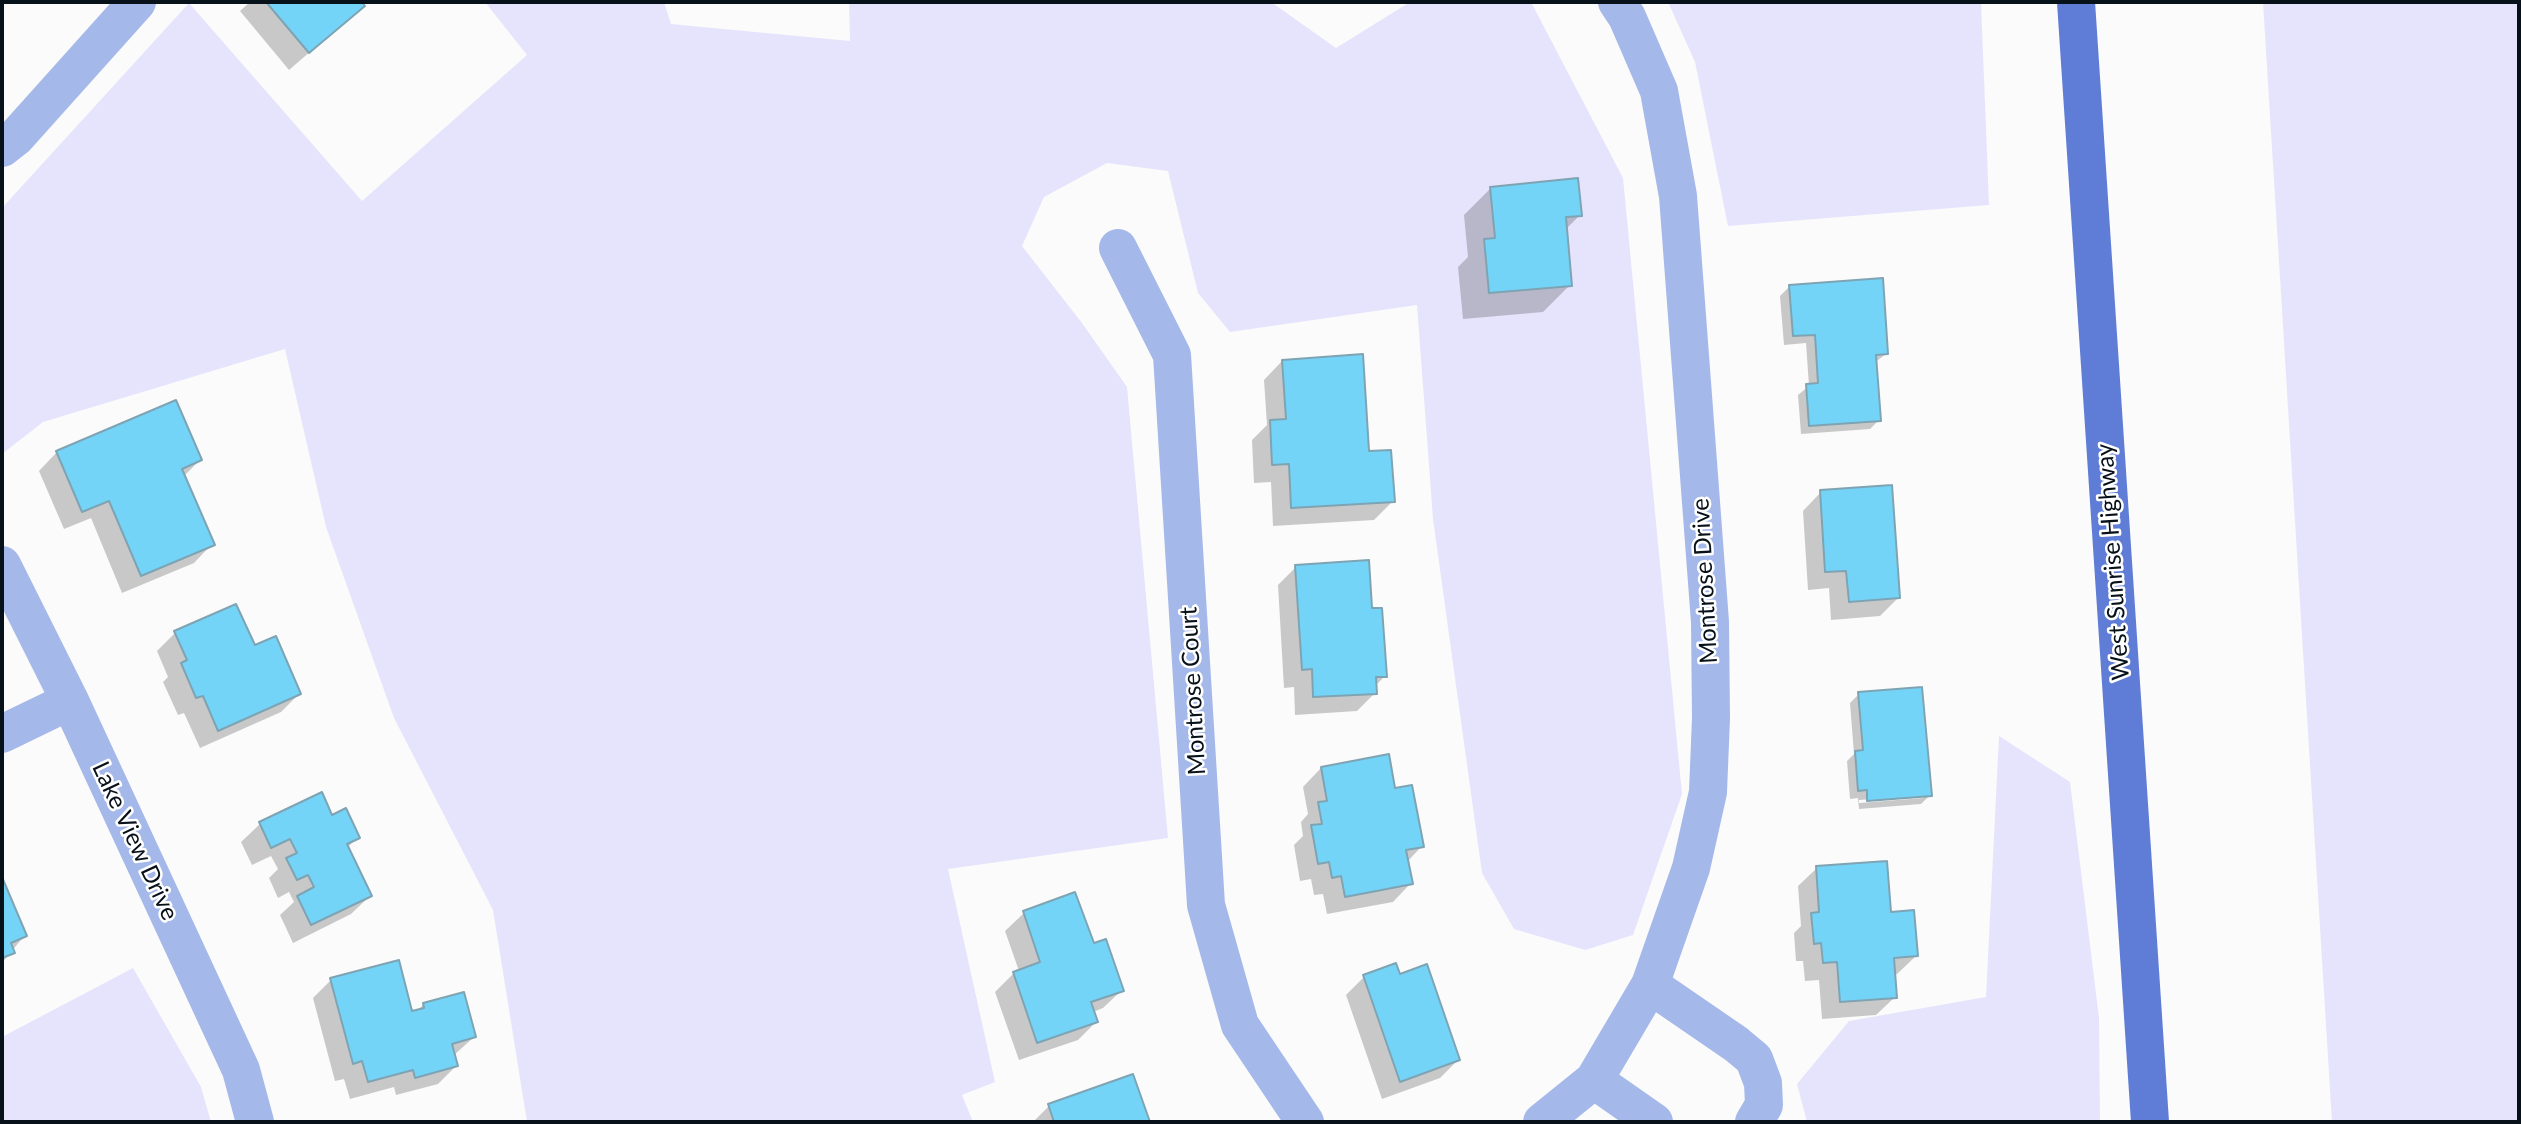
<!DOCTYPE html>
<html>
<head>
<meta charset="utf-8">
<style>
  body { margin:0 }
  #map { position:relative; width:2521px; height:1124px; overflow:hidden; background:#fbfbfb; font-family:Lato,sans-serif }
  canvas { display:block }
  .frame { position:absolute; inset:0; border:4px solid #071119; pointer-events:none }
</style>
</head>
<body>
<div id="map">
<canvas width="2521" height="1124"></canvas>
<div class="frame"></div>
</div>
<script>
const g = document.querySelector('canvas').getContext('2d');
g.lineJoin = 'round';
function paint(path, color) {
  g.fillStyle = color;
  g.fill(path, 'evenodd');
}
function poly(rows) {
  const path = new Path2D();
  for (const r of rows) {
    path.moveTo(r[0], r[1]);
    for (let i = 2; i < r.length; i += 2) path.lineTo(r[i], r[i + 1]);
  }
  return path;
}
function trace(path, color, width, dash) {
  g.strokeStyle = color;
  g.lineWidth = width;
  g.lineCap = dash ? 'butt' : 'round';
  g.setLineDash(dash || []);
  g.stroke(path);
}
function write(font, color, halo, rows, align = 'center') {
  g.font = font + ' Lato,sans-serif';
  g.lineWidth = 5;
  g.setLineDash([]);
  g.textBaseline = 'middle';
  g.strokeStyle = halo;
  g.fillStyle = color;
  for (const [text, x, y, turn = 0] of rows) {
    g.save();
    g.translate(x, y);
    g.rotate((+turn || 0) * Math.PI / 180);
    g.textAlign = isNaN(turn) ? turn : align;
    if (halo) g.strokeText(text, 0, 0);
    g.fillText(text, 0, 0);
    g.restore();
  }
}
const green = poly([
  [485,2,664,2,671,24,850,41,849,2,1271,2,1336,48,1410,2,1531,2,1623,178,1682,794,1633,935,1585,950,1514,929,1482,873,1433,519,1417,305,1230,332,1198,293,1168,171,1107,163,1044,197,1022,246,1082,323,1127,387,1168,838,948,869,995,1082,962,1095,973,1122,527,1122,493,910,394,718,326,527,285,349,43,422,2,454,2,208,189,3,362,201,527,55],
  [1668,2,1981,2,1989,205,1728,226,1695,62],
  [2263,2,2519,2,2519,1122,2332,1122],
  [1999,736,2070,782,2099,1018,2100,1122,1807,1122,1797,1084,1849,1021,1986,997],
  [133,968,201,1087,211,1122,2,1122,2,1037]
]);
const shadow = poly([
  [250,2,359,2,363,6,289,70,240,11],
  [1491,188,1580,215,1565,230,1570,285,1543,312,1463,319,1458,267,1468,257,1464,215],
  [1789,287,1886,354,1874,363,1879,420,1870,429,1801,434,1798,395,1809,386,1806,343,1784,345,1780,296],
  [1282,361,1368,453,1393,501,1374,520,1273,526,1271,482,1254,483,1252,440,1267,425,1264,380],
  [57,452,200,460,183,477,212,544,194,563,122,593,91,518,64,529,39,471],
  [1821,492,1898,598,1880,616,1831,620,1829,588,1808,590,1803,511],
  [1296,567,1385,676,1375,686,1375,693,1357,711,1295,715,1294,687,1284,688,1278,585],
  [175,633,254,648,299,694,281,712,200,748,184,713,178,715,163,682,168,677,157,651],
  [1859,694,1930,795,1921,804,1859,809,1858,798,1850,799,1847,761,1854,754,1850,703],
  [1923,795,1923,798,1859,803,1859,800],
  [1321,768,1394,790,1422,846,1407,862,1411,883,1393,902,1327,914,1323,894,1314,895,1311,879,1300,881,1294,845,1303,836,1301,822,1308,814,1303,787],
  [321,794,332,817,358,837,347,848,370,896,351,914,293,943,280,915,294,902,289,892,278,898,269,878,278,869,271,856,252,865,241,842,260,824],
  [1817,868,1889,914,1916,956,1897,974,1893,975,1895,997,1876,1015,1822,1019,1819,980,1805,981,1803,961,1796,961,1794,933,1801,926,1798,886],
  [2,881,25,935,2,963],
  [1074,895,1093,946,1122,990,1103,1008,1093,1012,1096,1022,1078,1040,1019,1060,995,992,1014,973,1019,971,1005,931,1024,913],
  [1364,977,1458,1060,1440,1078,1382,1099,1346,995],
  [331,980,411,1013,416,1012,424,1004,474,1037,453,1056,456,1066,438,1084,396,1095,394,1087,350,1099,344,1079,335,1081,313,998],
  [1132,1076,1149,1122,1033,1122,1049,1106]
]);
const building = poly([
  [266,2,362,2,365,6,309,53,266,2],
  [1578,178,1582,216,1566,217,1572,286,1489,293,1484,239,1495,238,1490,187,1578,178],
  [1883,278,1888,354,1876,355,1881,421,1809,426,1806,384,1818,383,1815,335,1793,336,1789,285,1883,278],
  [1363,354,1369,451,1391,450,1395,502,1291,508,1289,464,1272,465,1270,420,1286,419,1282,360,1363,354],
  [176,400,202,460,182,469,215,545,141,576,109,501,82,512,56,451,176,400],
  [1892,485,1900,598,1849,602,1846,571,1825,572,1820,490,1892,485],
  [1369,560,1372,608,1382,608,1387,677,1376,677,1377,694,1313,697,1312,669,1302,670,1295,565,1369,560],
  [236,604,255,645,276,636,301,694,218,731,203,696,196,698,181,663,187,660,174,631,236,604],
  [1922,687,1932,796,1867,801,1867,790,1858,791,1855,751,1863,750,1858,692,1922,687],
  [1389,754,1395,788,1412,785,1424,847,1406,850,1413,884,1345,897,1341,876,1332,878,1329,862,1318,864,1311,825,1322,824,1318,802,1327,801,1321,767,1389,754],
  [322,792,332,815,346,808,360,838,347,844,372,896,311,925,297,896,314,887,308,875,297,880,286,858,297,853,290,839,271,848,259,822,322,792],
  [1887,861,1891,912,1914,910,1918,956,1894,958,1897,998,1840,1002,1837,962,1823,963,1821,943,1814,944,1811,913,1819,912,1816,866,1887,861],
  [2,877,27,936,11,943,15,953,2,958,2,877],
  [1075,892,1094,943,1106,939,1124,991,1091,1002,1098,1022,1037,1043,1013,972,1040,962,1023,911,1075,892],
  [399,960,412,1011,424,1008,423,1003,464,992,476,1037,452,1044,458,1066,415,1078,413,1070,368,1082,362,1061,353,1064,330,978,399,960],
  [1396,963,1400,974,1427,964,1460,1060,1400,1082,1363,975,1396,963],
  [1133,1074,1150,1122,1054,1122,1048,1104,1133,1074]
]);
const street = poly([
  [2,148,16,137,137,2],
  [1118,248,1172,355,1206,905,1240,1025,1305,1122],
  [2,565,70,701,241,1070,255,1122],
  [2,734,70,701],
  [1650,985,1736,1044,1754,1059,1763,1083,1764,1105,1754,1122],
  [1594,1080,1654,1122],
  [1542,1122,1594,1080,1650,985,1691,868,1708,792,1711,718,1710,622,1678,196,1659,91,1627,17,1617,2]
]);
const primary = poly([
  [2076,2,2150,1122]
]);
const streetNames = [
  ["West Sunrise Highway",2113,562,-94],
  ["Montrose Drive",1705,581,-93],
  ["Montrose Court",1193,691,-93],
  ["Lake View Drive",135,841,65]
];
paint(green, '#e6e4fc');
paint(shadow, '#0003');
paint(building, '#74d4f8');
trace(building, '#7ea4b4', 2);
trace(street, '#a5b8ea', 38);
trace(primary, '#5f7dd6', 38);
write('24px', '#071119', '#fff', streetNames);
</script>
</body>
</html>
